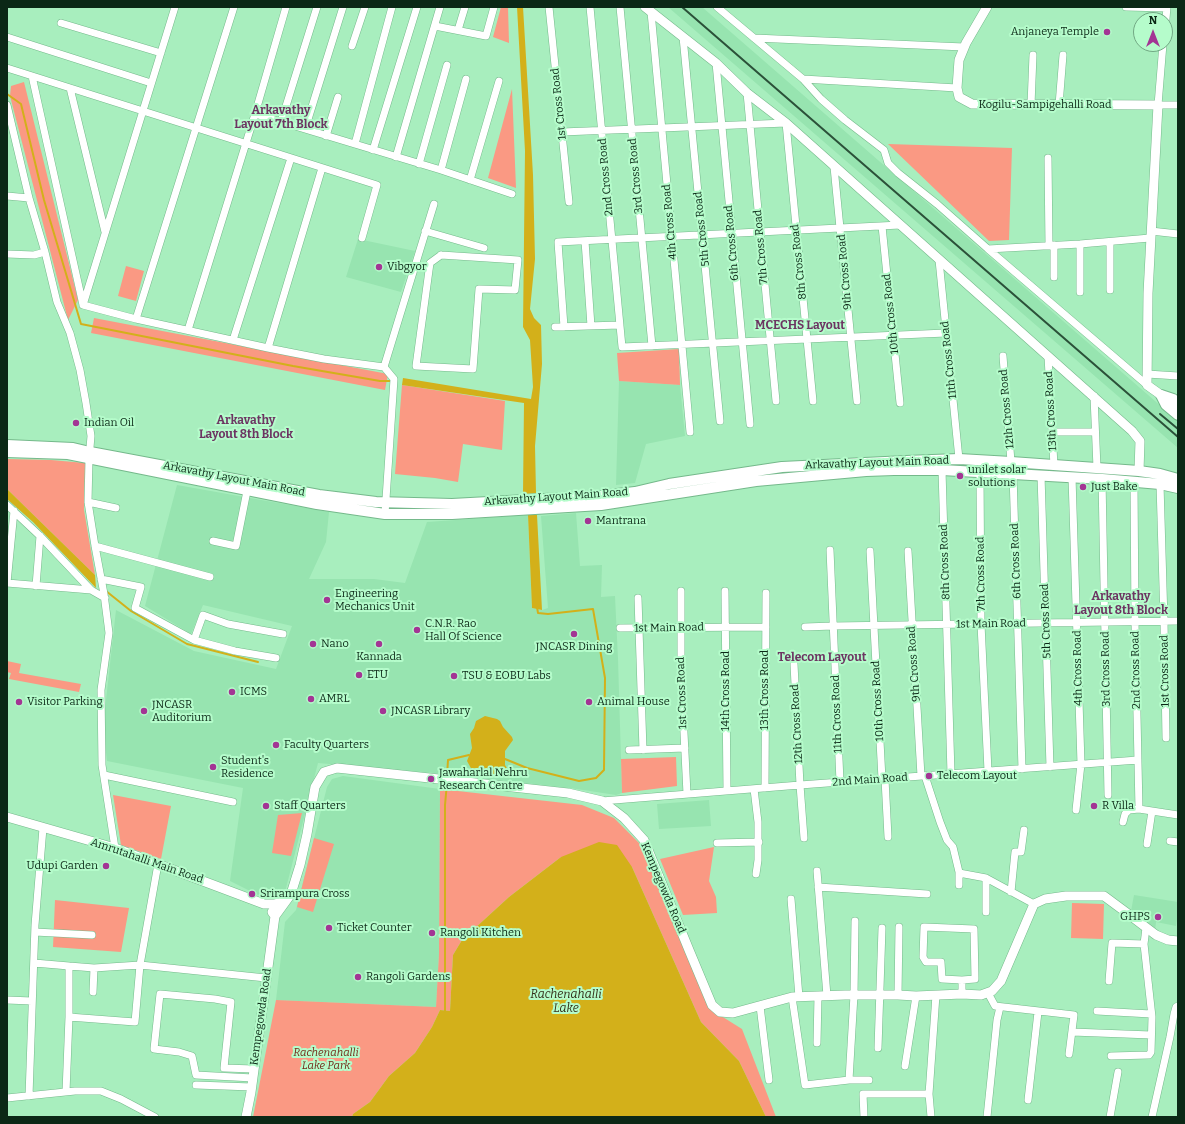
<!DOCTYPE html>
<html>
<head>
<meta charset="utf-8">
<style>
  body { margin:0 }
  #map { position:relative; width:1185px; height:1124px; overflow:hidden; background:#a8eebe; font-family:Bitter,serif }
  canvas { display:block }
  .frame { position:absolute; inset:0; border:8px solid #0b2816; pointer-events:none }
  .north { position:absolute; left:1133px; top:12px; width:40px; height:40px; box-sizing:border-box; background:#b5fccb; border:1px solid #71a783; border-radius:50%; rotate:0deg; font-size:11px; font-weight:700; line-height:16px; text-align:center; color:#0b2816 }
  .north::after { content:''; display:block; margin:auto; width:14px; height:18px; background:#a33594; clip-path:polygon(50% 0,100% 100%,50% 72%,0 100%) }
</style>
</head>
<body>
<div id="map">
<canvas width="1185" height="1124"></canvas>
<div class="frame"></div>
<div class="north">N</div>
</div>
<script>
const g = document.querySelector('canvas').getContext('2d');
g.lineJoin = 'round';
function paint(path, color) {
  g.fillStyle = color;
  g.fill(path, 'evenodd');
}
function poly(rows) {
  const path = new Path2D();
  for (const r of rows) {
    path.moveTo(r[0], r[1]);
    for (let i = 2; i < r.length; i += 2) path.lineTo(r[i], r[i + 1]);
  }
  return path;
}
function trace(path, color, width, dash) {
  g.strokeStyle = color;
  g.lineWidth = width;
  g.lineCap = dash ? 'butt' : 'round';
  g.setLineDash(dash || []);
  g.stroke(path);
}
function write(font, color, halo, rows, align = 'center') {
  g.font = font + ' Bitter,serif';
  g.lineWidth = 4;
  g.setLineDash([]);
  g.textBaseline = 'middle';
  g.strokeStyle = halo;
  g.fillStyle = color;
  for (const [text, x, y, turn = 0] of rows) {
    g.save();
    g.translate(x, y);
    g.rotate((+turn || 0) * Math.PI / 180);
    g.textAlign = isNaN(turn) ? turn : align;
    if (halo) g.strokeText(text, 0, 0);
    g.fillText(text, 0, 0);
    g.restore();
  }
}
const built = poly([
  [668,7,702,7,1178,421,1178,448],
  [358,239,415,251,401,292,346,277],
  [619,381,680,385,685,436,646,444,635,483,616,485],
  [177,485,329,512,326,542,309,579,374,579,405,583,427,522,528,515,532,608,542,610,548,608,541,516,576,513,580,566,602,565,601,597,615,596,618,659,622,793,616,795,570,788,434,773,318,763,284,896,268,900,230,881,243,788,107,761,103,727,116,610,194,651,276,669,292,626,203,605,191,634,145,606],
  [343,776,440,789,439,954,436,1007,276,1000,285,922,296,910,327,787,332,779],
  [709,800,711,826,659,829,657,804],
  [1134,895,1178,902,1178,912,1176,926,1156,922,1155,931,1131,911]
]);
const green = poly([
  [501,7,508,7,509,43,493,37],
  [24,82,78,300,68,320,10,96,11,86],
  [512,89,516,188,488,178],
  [888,144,1012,148,1009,240,989,241],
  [126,266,144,271,136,301,118,296],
  [94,318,388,374,385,390,91,333],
  [679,349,680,385,619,381,617,353],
  [402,385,505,401,502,450,463,444,458,482,435,478,395,474],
  [7,459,51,460,85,463,84,510,95,575,7,489],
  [7,661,21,664,19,673,81,684,79,692,9,679,11,673,7,672],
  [676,757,677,786,622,793,621,759],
  [440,789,582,805,614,818,640,844,710,1009,742,1029,776,1117,766,1117,739,1061,701,1022,632,867,561,857,509,897,462,940,453,955,450,1011,440,1010,432,1027,415,1053,389,1076,370,1102,353,1114,352,1117,253,1117,276,1000,436,1007,439,954],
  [113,795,171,806,161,859,121,845],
  [302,813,291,856,272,853,278,815],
  [314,838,334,844,313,912,297,907],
  [714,847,709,881,716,897,717,913,683,915,660,859],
  [55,900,129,908,121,952,53,947],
  [1072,903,1104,904,1103,939,1071,938]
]);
const water = poly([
  [517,7,523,7,533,175,535,259,530,309,534,318,541,325,542,364,535,446,536,493,523,494,524,403,402,385,403,378,531,399,533,387,530,340,523,327,525,151],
  [7,489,95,575,96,588,33,522,7,499],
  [528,515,537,515,542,610,532,608],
  [485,716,497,719,500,721,503,727,512,737,513,740,505,751,505,765,508,770,521,772,521,775,518,778,511,778,472,770,467,761,472,748,470,734,474,728,476,721],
  [599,842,617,845,632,867,701,1022,739,1061,766,1117,352,1117,353,1114,370,1102,389,1076,415,1053,432,1027,440,1010,450,1011,453,955,462,940,509,897,561,857]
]);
const stream = poly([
  [7,94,21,104,44,200,81,324,293,366,380,381,391,381],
  [106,591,131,611,187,644,258,662],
  [505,759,527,768,579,781,596,778,604,770,605,678,593,609,548,614,538,613,537,607],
  [447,776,448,760,469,755],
  [445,1012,445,805,447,783]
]);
const minor = poly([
  [549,7,569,202],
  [590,7,622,347,946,333],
  [620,7,652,346],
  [717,7,803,79,957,88],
  [1126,7,1167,8],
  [651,12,690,432],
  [61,23,161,53],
  [435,26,486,36,494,7],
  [458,30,465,7],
  [1165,30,1167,7],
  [7,37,151,83],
  [683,37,720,421],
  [754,38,964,47],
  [1163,44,1158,105,1178,105],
  [352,46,365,7],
  [716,63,750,424],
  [7,68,377,185,362,238],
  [32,76,83,305],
  [803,79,821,99,845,120,884,150,888,163,898,173,937,204,988,249],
  [70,88,105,232],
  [747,93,776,401],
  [7,105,29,198,45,252,57,302,70,333,80,370,86,403,91,436,89,459,88,502,95,546,104,594,109,633,101,690,102,765,115,848],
  [1031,105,1033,55],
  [1059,105,1063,55],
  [255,114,441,170,512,194],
  [281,122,317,7],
  [305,129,343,7],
  [562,132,786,123,813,401],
  [326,136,338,97],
  [355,144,392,7],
  [373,150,417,7],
  [396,157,440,7],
  [1048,158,1049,246],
  [419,164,447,65],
  [834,167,857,401],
  [441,170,466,79],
  [470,180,499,81],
  [7,196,29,198],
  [882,226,900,403],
  [425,231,484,248],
  [1151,231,1178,234],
  [585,241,591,326],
  [1080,244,1080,292],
  [7,254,34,255,45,252],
  [441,255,518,260,515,290,479,289,473,369,416,366,430,263,441,255],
  [939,260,959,459],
  [1054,277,1054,245],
  [1110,290,1110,242],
  [83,305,136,319,268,348,324,359,384,367,394,379,385,514],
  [83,305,175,7],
  [136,319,234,7],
  [555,327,620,325],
  [564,327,558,242,900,225],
  [188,330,255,114,286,7],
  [233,340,291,158],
  [268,348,322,168],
  [1003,356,1011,462],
  [1048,356,1054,466],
  [384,367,434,204],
  [1147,374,1178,376],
  [1147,385,988,249,1080,244,1150,238],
  [1094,396,1097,468],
  [1052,432,1095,432],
  [942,470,951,774],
  [980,472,981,624,988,771],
  [1013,474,1022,769],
  [1041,475,1050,767],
  [1072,477,1081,764,1076,810],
  [1102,479,1108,795],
  [1134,482,1135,622,1139,809],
  [1160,484,1164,621,1166,738],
  [88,502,116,508],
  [7,505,40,536,91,590,105,598],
  [213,541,236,546,247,491],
  [95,546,210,577],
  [830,550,840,782],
  [870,551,882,779],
  [908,551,921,776],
  [101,579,141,587,135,608,194,640,235,651,276,658],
  [7,583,91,590],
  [7,583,14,511],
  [36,586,40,536],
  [681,591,681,672,687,794],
  [725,591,727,791],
  [638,598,643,750],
  [805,627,833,626,1178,621],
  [620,628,766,627],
  [194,640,203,615,228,624,283,634],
  [794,664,800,785,804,838],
  [629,750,685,748],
  [104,775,233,802],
  [925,776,940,822,947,840,953,847,959,872,959,885],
  [885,779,888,837],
  [765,788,766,593],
  [754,789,758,822,758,860,756,874],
  [602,801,800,785,1138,760],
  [1123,822,1125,814,1129,810,1139,809,1178,815],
  [1170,841,1178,842],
  [717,843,759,842],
  [1147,844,1152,811],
  [817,871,827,996],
  [959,873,986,878,1034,904],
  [986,878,986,912],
  [818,887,927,894],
  [1011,892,1015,852,1021,852,1024,830],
  [791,899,799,997],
  [35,932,92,935],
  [34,963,69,966,69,1017],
  [69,966,94,968,93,992],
  [94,968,140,965,158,864],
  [1109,981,1112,943,1144,944],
  [988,993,995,1006,1074,1015,1069,1054],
  [962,994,962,980,975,979,974,929,924,927,923,957,926,962,941,962,942,979,962,980],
  [898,995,899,927],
  [792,997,805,1085,849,1080,854,995,855,921],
  [7,1000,32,1001],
  [760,1006,769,1080],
  [1097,1011,1151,1014],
  [1072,1032,1151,1035],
  [817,1043,818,996],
  [878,1048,882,928],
  [1111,1056,1149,1055,1151,1052,1152,1017,1144,944,1146,928],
  [905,1066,916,996],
  [253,1078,196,1075,192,1056,179,1052,154,1049,160,994,215,999,231,1002,224,1068,254,1069],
  [849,1080,869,1080],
  [196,1085,252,1087],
  [66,1092,69,1017,135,1022,140,965,266,978],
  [29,1096,35,925,43,828],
  [7,1098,75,1091,101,1091,121,1099,155,1117],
  [1028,1100,1038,1012],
  [864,1117,863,1094,929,1094],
  [931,1117,929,1094,936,995],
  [987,1117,997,1020,1000,1007],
  [1110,1117,1118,1072],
  [1152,1117,1170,1037,1174,1014,1176,1007,1178,1006]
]);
const tertiary = poly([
  [645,7,716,63,747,93,786,123,1132,431,1140,441,1139,471],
  [987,7,966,43,959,60,957,88,959,97,972,104,1158,105,1148,293,1147,385,1161,395],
  [7,817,115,848,264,904,274,904,286,901],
  [275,916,291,894,300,865,307,834,315,787,324,772,337,768,568,793,602,801,624,818,644,840,689,950,712,1005,720,1012,733,1013,792,997,845,995,898,995,916,996,962,994,981,995,992,991,1001,981,1034,904,1045,899,1066,896,1104,896,1127,913,1156,935,1168,940,1178,941],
  [246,1117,251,1092,275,916,272,912]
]);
const secondary = poly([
  [1161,395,1166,405,1178,415],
  [1161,395,1173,399,1178,403],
  [7,445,73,448,90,452,319,495,376,502,452,504,600,496,635,492,669,484,782,467,906,461,959,459,1011,462,1139,471,1160,474,1178,479],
  [7,452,68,454,317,504,385,514,452,514,601,505,756,481,866,471,894,470,942,470,1102,479,1160,484,1178,488]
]);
const rail = poly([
  [682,7,1178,437],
  [1160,414,1178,429]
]);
const markers = [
  [1107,32,4,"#a33594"],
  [379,267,4,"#a33594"],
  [76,423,4,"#a33594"],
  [960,476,4,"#a33594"],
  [1083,487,4,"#a33594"],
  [588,521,4,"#a33594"],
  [327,600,4,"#a33594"],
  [417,630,4,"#a33594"],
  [574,634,4,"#a33594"],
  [313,644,4,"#a33594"],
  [379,644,4,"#a33594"],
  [359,675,4,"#a33594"],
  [454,676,4,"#a33594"],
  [232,692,4,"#a33594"],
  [311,699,4,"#a33594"],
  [19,702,4,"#a33594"],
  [589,702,4,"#a33594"],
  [144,711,4,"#a33594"],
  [383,711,4,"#a33594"],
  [276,745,4,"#a33594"],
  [213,767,4,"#a33594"],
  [929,776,4,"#a33594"],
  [431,779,4,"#a33594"],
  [266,806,4,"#a33594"],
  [1094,806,4,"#a33594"],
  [106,866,4,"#a33594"],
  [252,894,4,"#a33594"],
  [1158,917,4,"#a33594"],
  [329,928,4,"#a33594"],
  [432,933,4,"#a33594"],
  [358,977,4,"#a33594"]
];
const poiNames = [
  ["Anjaneya Temple",1099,32,"right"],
  ["Vibgyor",387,267],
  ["Indian Oil",84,423],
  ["unilet solar",968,470],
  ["solutions",968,483],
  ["Just Bake",1091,487],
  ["Mantrana",596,521],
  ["Engineering",335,594],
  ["Mechanics Unit",335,607],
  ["C.N.R. Rao",425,624],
  ["Hall Of Science",425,637],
  ["Nano",321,644],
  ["JNCASR Dining",574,647,"center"],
  ["Kannada",379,657,"center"],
  ["ETU",367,675],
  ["TSU & EOBU Labs",462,676],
  ["ICMS",240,692],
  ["AMRL",319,699],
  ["Visitor Parking",27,702],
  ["Animal House",597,702],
  ["JNCASR",152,705],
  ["Auditorium",152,718],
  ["JNCASR Library",391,711],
  ["Faculty Quarters",284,745],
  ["Student's",221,761],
  ["Residence",221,774],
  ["Jawaharlal Nehru",439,773],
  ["Research Centre",439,786],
  ["Telecom Layout",937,776],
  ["Staff Quarters",274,806],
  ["R Villa",1102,806],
  ["Udupi Garden",98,866,"right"],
  ["Srirampura Cross",260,894],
  ["GHPS",1150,917,"right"],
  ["Ticket Counter",337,928],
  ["Rangoli Kitchen",440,933],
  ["Rangoli Gardens",366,977]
];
const streetNames = [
  ["1st Cross Road",559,104,-96],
  ["Kogilu-Sampigehalli Road",1045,105],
  ["3rd Cross Road",636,176,-95],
  ["2nd Cross Road",606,177,-95],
  ["4th Cross Road",670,222,-95],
  ["5th Cross Road",702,229,-96],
  ["6th Cross Road",732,243,-95],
  ["7th Cross Road",761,247,-95],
  ["8th Cross Road",799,262,-96],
  ["9th Cross Road",845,272,-95],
  ["10th Cross Road",891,314,-96],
  ["11th Cross Road",949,360,-96],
  ["12th Cross Road",1007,409,-95],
  ["13th Cross Road",1051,411,-93],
  ["Arkavathy Layout Main Road",877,463,-2],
  ["Arkavathy Layout Main Road",234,479,11],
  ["Arkavathy Layout Main Road",556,497,-4],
  ["6th Cross Road",1016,561,-92],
  ["8th Cross Road",945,562,-92],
  ["7th Cross Road",981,574,-91],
  ["5th Cross Road",1046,621,-92],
  ["1st Main Road",991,624,-1],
  ["1st Main Road",669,628,-1],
  ["9th Cross Road",914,664,-94],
  ["4th Cross Road",1078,668,-91],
  ["3rd Cross Road",1106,669,-91],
  ["2nd Cross Road",1136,670,-91],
  ["1st Cross Road",1165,671,-91],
  ["13th Cross Road",765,690,-90],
  ["14th Cross Road",726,691,-90],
  ["1st Cross Road",682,693,-92],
  ["10th Cross Road",878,701,-93],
  ["11th Cross Road",837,714,-92],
  ["12th Cross Road",797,724,-93],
  ["2nd Main Road",870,780,-4],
  ["Amrutahalli Main Road",147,861,19],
  ["Kempegowda Road",663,888,67],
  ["Kempegowda Road",261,1017,-82]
];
const parkNames = [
  ["Rachenahalli",326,1053],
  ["Lake Park",326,1066]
];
const neighbourhoodNames = [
  ["Arkavathy",281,111],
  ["Layout 7th Block",281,125],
  ["MCECHS Layout",800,326],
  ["Arkavathy",246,421],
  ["Layout 8th Block",246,435],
  ["Arkavathy",1121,597],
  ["Layout 8th Block",1121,611],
  ["Telecom Layout",822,658]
];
const waterNames = [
  ["Rachenahalli",566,995],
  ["Lake",566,1009]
];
paint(built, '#97e4b0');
paint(green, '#fa9983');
paint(water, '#d3b01a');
trace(stream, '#d3b01a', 2);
trace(minor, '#75b98b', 8);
trace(tertiary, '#75b98b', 10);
trace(secondary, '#75b98b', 12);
trace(minor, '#fff', 7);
trace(tertiary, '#fff', 9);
trace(secondary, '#fff', 10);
trace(rail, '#2b5139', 2);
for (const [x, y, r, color] of markers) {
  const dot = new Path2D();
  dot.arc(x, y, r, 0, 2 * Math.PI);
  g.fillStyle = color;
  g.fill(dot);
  trace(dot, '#b5fccb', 1.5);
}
write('11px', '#0b2816', '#b5fccb', poiNames, 'left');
write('11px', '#0b2816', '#b5fccb', streetNames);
write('italic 11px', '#732818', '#b5fccb', parkNames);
write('bold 12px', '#6c3562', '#b5fccb', neighbourhoodNames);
write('italic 12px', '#342e18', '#b5fccb', waterNames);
</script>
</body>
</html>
